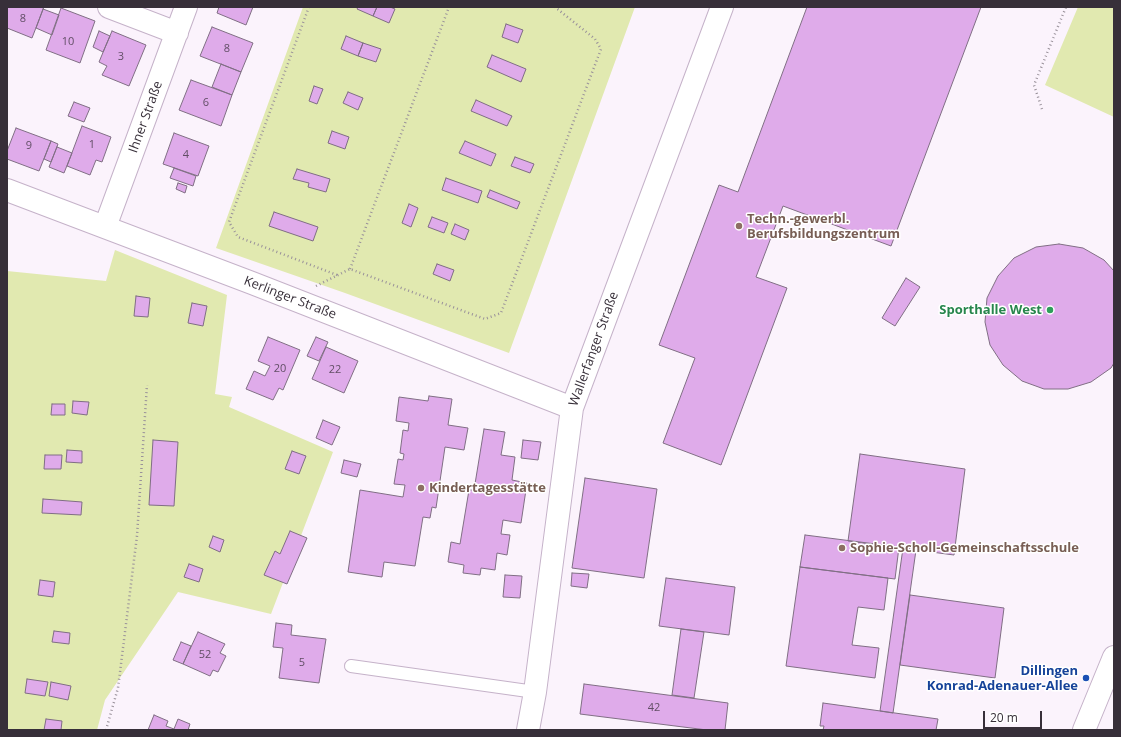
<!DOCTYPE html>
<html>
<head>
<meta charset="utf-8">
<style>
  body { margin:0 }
  #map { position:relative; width:1121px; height:737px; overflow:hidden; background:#fbf3fc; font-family:"Open Sans",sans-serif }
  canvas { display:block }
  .frame { position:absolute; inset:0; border:8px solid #372f39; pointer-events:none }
  .scale { position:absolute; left:983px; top:711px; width:59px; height:18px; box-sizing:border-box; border:2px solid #372f39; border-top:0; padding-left:5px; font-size:12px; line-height:14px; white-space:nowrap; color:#372f39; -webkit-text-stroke:3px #fff; paint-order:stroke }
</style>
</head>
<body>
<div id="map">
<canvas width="1121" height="737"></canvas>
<div class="frame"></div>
<div class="scale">20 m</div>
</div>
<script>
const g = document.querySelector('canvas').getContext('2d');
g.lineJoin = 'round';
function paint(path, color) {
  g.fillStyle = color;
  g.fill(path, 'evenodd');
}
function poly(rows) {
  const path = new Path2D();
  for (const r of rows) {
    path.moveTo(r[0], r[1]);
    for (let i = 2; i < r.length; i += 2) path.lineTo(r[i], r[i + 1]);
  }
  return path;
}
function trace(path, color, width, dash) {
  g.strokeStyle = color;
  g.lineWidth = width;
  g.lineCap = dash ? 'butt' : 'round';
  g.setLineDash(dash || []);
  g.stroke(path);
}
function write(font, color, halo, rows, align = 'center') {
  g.font = font + ' "Open Sans",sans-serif';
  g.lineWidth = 3;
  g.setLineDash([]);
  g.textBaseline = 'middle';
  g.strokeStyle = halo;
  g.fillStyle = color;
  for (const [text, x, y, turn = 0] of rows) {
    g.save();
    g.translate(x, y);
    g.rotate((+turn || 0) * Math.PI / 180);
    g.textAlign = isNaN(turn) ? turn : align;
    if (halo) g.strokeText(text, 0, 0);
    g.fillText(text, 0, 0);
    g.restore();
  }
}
const green = poly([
  [303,7,635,7,509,353,345,293,216,248],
  [1078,7,1114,7,1114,117,1045,85],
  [115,250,227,295,215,394,232,397,229,407,333,452,271,614,178,592,105,700,97,730,7,730,7,271,106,281]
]);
const building = poly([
  [8,7,44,7,32,38,7,28,7,10,8,7],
  [219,7,253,7,246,25,217,13,219,7],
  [358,7,377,7,373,16,357,9,358,7],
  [377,7,390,7,395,9,389,23,373,16,377,7],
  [807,7,981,7,891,246,783,206,756,277,787,288,721,465,663,443,695,358,659,345,719,185,738,192,807,7],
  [61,8,95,21,80,63,46,50,61,8],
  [43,9,59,15,52,35,36,28,43,9],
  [506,24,523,30,518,43,502,37,506,24],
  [212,27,253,43,241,72,200,56,212,27],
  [99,31,110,36,103,52,93,47,99,31],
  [112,31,146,45,129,86,102,75,107,66,99,62,112,31],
  [346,36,363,43,358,56,341,49,346,36],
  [363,43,381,49,376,62,358,56,363,43],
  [492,55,526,69,521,82,487,67,492,55],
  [221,64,241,72,232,95,212,87,221,64],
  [191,80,232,95,221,126,179,110,191,80],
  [314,86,323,89,317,104,309,101,314,86],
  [348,92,363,98,358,110,343,103,348,92],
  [476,100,512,116,507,126,471,111,476,100],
  [74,102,90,108,84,122,68,116,74,102],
  [82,126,111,137,102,162,96,160,90,175,67,166,82,126],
  [16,128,51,141,39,171,7,159,7,151,16,128],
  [332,131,349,137,345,149,328,143,332,131],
  [174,133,209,146,198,176,163,164,174,133],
  [51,141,58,144,51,162,44,159,51,141],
  [465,141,496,154,491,166,459,153,465,141],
  [57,147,72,153,64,173,49,167,57,147],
  [515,157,534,164,530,173,511,166,515,157],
  [174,168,196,176,193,186,170,178,174,168],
  [297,169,330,179,326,192,308,187,309,183,293,179,297,169],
  [446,178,482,191,478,203,442,190,446,178],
  [178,183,187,186,185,193,176,189,178,183],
  [490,190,520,202,517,209,487,197,490,190],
  [409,204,418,208,411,227,402,223,409,204],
  [274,212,318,227,313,241,269,226,274,212],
  [432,217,448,223,444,233,428,227,432,217],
  [455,224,469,230,465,240,451,234,455,224],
  [1059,244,1083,248,1104,260,1114,271,1114,363,1111,368,1091,382,1068,389,1044,389,1022,381,1003,365,990,345,985,322,987,298,998,276,1014,258,1036,247,1059,244],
  [437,264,454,270,450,281,433,274,437,264],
  [906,278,920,287,895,326,882,318,906,278],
  [136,296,150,298,148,317,134,316,136,296],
  [192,303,207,306,203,326,188,323,192,303],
  [268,337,300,350,283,390,279,388,273,400,246,389,254,371,265,376,270,366,258,361,268,337],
  [316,337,328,342,319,361,307,356,316,337],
  [326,347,358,361,344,393,312,379,326,347],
  [429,396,452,399,448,425,468,428,464,450,445,447,436,508,432,507,430,518,423,517,415,566,384,562,382,577,348,572,360,490,403,497,405,485,394,484,398,459,403,460,404,454,400,453,403,430,408,431,409,423,396,421,399,397,428,401,429,396],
  [73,401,89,402,87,415,72,413,73,401],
  [52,404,65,404,65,415,51,415,52,404],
  [323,420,340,427,332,445,316,438,323,420],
  [484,429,505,432,501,455,515,457,512,480,527,483,521,523,503,520,501,534,510,535,507,555,497,553,495,570,481,568,480,575,463,573,464,565,448,562,451,542,460,544,469,490,474,490,484,429],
  [153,440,178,442,174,506,149,505,153,440],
  [523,440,541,442,538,460,521,458,523,440],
  [67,450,82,451,82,463,66,462,67,450],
  [292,451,306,456,299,474,285,469,292,451],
  [860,454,965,469,954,555,848,541,860,454],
  [45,455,62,455,61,469,44,469,45,455],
  [344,460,361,464,357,477,341,473,344,460],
  [585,478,657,489,644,578,572,568,585,478],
  [43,499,82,502,81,515,42,513,43,499],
  [290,531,307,538,287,584,264,575,275,551,280,554,290,531],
  [805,535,899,547,895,579,800,567,805,535],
  [213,536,224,540,220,552,209,547,213,536],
  [903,548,916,550,893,713,880,711,903,548],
  [189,564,203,569,199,582,184,577,189,564],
  [800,567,888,578,884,610,858,607,852,645,879,648,875,678,786,666,800,567],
  [572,573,589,574,587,588,571,586,572,573],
  [505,575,522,576,520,598,503,597,505,575],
  [666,578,735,587,729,635,659,626,666,578],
  [40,580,55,582,53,597,38,595,40,580],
  [910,595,1004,608,995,678,900,665,910,595],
  [276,623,292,625,291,635,326,639,319,683,279,678,283,648,273,647,276,623],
  [681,629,704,632,694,698,672,695,681,629],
  [54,631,70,633,69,644,52,642,54,631],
  [198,632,225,644,220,653,226,656,218,672,213,670,210,676,183,664,198,632],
  [181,642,191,646,183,664,173,660,181,642],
  [27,679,48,682,45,696,25,693,27,679],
  [51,682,71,686,68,700,49,696,51,682],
  [584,684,728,703,725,730,707,730,580,714,584,684],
  [823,703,938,719,936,730,823,730,824,726,820,726,823,703],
  [154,715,168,721,166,726,174,729,178,719,190,724,188,730,148,730,154,715],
  [46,719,62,721,61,730,44,730,46,719]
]);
const path = poly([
  [309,7,229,222,238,237,337,275],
  [1042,109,1034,85,1066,7],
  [350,269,449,7],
  [316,286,350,269,485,319,501,313,601,49,595,39,555,7],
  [106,730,118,688,137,536,147,385]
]);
const service = poly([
  [351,666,535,692]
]);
const minor = poly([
  [109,7,177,33],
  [7,190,252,283,572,408],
  [105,227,186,7],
  [528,730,535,692,572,408,722,7]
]);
const tertiary = poly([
  [1084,730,1114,657]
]);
const markers = [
  [739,226,4,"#8d6e63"],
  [1050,310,4,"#2e9e5b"],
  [421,488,4,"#8d6e63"],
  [842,548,4,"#8d6e63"],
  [1086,678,4,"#1a4fb4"]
];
const numberNames = [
  ["8",23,19],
  ["10",68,42],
  ["8",227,49],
  ["3",121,57],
  ["6",206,103],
  ["1",92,145],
  ["9",29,146],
  ["4",186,155],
  ["20",280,369],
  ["22",335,370],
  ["52",205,655],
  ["5",302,663],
  ["42",654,708]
];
const streetNames = [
  ["Ihner Straße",146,117,-70],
  ["Kerlinger Straße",290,298,21],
  ["Wallerfanger Straße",594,349,-70]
];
const educationNames = [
  ["Techn.-gewerbl.",747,219],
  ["Berufsbildungszentrum",747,234],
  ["Kindertagesstätte",429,488],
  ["Sophie-Scholl-Gemeinschaftsschule",850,548]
];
const leisureNames = [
  ["Sporthalle West",1042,310]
];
const transitNames = [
  ["Dillingen",1078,671],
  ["Konrad-Adenauer-Allee",1078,686]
];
paint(green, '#e1e9b0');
paint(building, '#dfabea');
trace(building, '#806e84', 1);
trace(service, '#c5b2c9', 14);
trace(minor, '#c5b2c9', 24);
trace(tertiary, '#c5b2c9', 24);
trace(path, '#99919a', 2.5, [1, 3]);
trace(service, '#fff', 12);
trace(minor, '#fff', 22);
trace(tertiary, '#fff', 22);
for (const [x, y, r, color] of markers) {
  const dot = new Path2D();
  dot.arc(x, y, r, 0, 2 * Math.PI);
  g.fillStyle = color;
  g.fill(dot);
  trace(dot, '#fff', 1.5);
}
write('11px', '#614e65', null, numberNames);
write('13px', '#372f39', '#fff', streetNames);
write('bold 13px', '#785e54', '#fff', educationNames, 'left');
write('bold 13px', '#27864d', '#fff', leisureNames, 'right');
write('bold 13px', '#164399', '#fff', transitNames, 'right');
</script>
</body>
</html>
